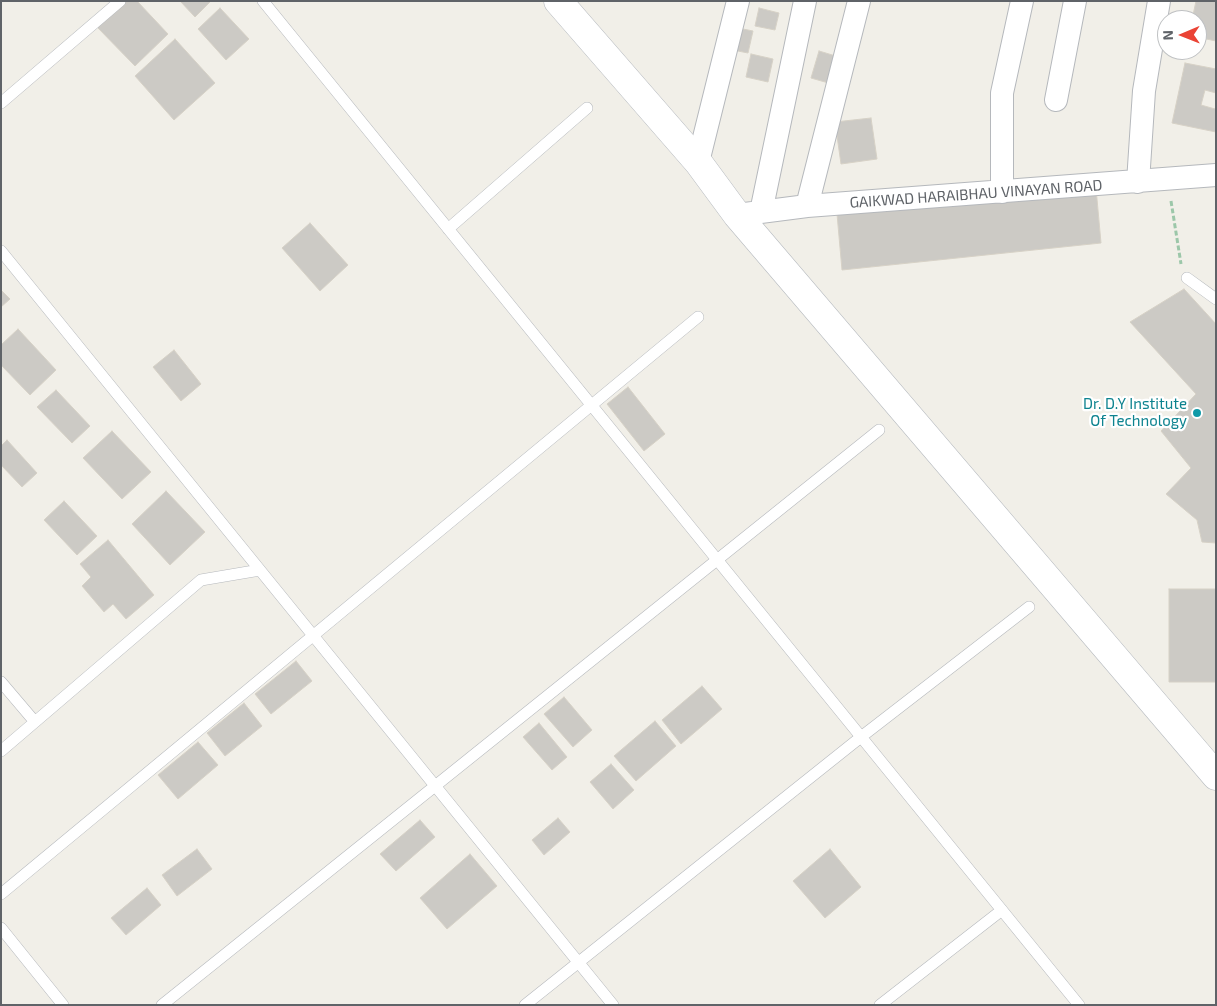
<!DOCTYPE html>
<html>
<head>
<meta charset="utf-8">
<style>
  body { margin:0 }
  #map { position:relative; width:1217px; height:1006px; overflow:hidden; background:#f1efe8; font-family:"Exo 2",sans-serif }
  canvas { display:block }
  .frame { position:absolute; inset:0; border:2px solid #5f6368; pointer-events:none }
  .north { position:absolute; left:1157px; top:10px; width:50px; height:50px; box-sizing:border-box; background:#fff; border:1px solid #bfc1c3; border-radius:50%; rotate:269deg; font-size:14px; font-weight:700; line-height:20px; text-align:center; color:#5f6368 }
  .north::after { content:''; display:block; margin:auto; width:18px; height:22px; background:#ea4335; clip-path:polygon(50% 0,100% 100%,50% 72%,0 100%) }
</style>
</head>
<body>
<div id="map">
<canvas width="1217" height="1006"></canvas>
<div class="frame"></div>
<div class="north">N</div>
</div>
<script>
const g = document.querySelector('canvas').getContext('2d');
g.lineJoin = 'round';
function paint(path, color) {
  g.fillStyle = color;
  g.fill(path, 'evenodd');
}
function poly(rows) {
  const path = new Path2D();
  for (const r of rows) {
    path.moveTo(r[0], r[1]);
    for (let i = 2; i < r.length; i += 2) path.lineTo(r[i], r[i + 1]);
  }
  return path;
}
function trace(path, color, width, dash) {
  g.strokeStyle = color;
  g.lineWidth = width;
  g.lineCap = dash ? 'butt' : 'round';
  g.setLineDash(dash || []);
  g.stroke(path);
}
function write(font, color, halo, rows, align = 'center') {
  g.font = font + ' "Exo 2",sans-serif';
  g.lineWidth = 4.5;
  g.setLineDash([]);
  g.textBaseline = 'middle';
  g.strokeStyle = halo;
  g.fillStyle = color;
  for (const [text, x, y, turn = 0] of rows) {
    g.save();
    g.translate(x, y);
    g.rotate((+turn || 0) * Math.PI / 180);
    g.textAlign = isNaN(turn) ? turn : align;
    if (halo) g.strokeText(text, 0, 0);
    g.fillText(text, 0, 0);
    g.restore();
  }
}
const building = poly([
  [123,1,137,1,168,34,135,66,97,27,123,1],
  [180,1,211,1,195,17,180,1],
  [1196,1,1216,1,1216,41,1197,37,1197,20,1192,20,1196,1],
  [220,8,249,39,226,60,198,29,220,8],
  [759,8,779,13,775,30,755,26,759,8],
  [738,28,753,31,748,53,733,50,738,28],
  [175,39,215,83,174,120,135,76,175,39],
  [819,51,839,57,832,84,811,78,819,51],
  [751,54,773,59,768,82,746,77,751,54],
  [1185,63,1216,69,1216,93,1205,90,1201,105,1215,109,1216,107,1216,132,1172,123,1185,63],
  [871,118,877,159,841,164,835,122,871,118],
  [1096,188,1101,243,842,270,837,214,1096,188],
  [310,223,348,265,320,291,282,248,310,223],
  [1184,289,1216,324,1216,543,1202,542,1197,520,1166,494,1191,468,1161,431,1196,394,1130,322,1184,289],
  [1,290,10,299,1,307,1,290],
  [18,329,56,370,30,395,1,365,1,345,18,329],
  [174,350,201,384,181,401,153,367,174,350],
  [628,387,665,434,644,451,607,404,628,387],
  [56,390,90,426,72,443,37,407,56,390],
  [112,431,151,472,122,499,83,458,112,431],
  [7,440,37,473,22,487,1,465,1,446,7,440],
  [166,491,205,532,170,565,132,524,166,491],
  [64,501,97,536,77,555,44,520,64,501],
  [108,540,154,595,126,619,113,604,104,612,82,586,91,577,80,564,108,540],
  [1169,589,1216,589,1216,682,1169,682,1169,589],
  [296,661,312,681,271,714,255,694,296,661],
  [702,686,722,709,681,744,662,720,702,686],
  [564,697,592,730,573,747,544,714,564,697],
  [244,703,262,726,225,756,207,733,244,703],
  [655,721,676,746,636,781,614,756,655,721],
  [539,723,567,757,552,770,523,737,539,723],
  [198,742,218,765,178,799,158,775,198,742],
  [611,764,634,790,613,809,590,782,611,764],
  [558,818,570,832,544,855,532,840,558,818],
  [420,820,435,837,396,871,380,854,420,820],
  [197,849,212,869,177,896,162,875,197,849],
  [830,849,861,887,825,918,793,881,830,849],
  [470,854,497,886,447,929,420,898,470,854],
  [147,888,161,905,126,935,111,918,147,888]
]);
const path = poly([
  [1171,201,1181,264]
]);
const lane = poly([
  [263,1,1079,1005],
  [1,103,120,1],
  [448,229,587,108],
  [1,251,613,1005],
  [1187,278,1216,299],
  [1,682,35,722],
  [1,751,201,580,260,570],
  [1,894,698,317],
  [1,928,63,1005],
  [162,1005,879,430],
  [525,1005,861,737,1029,607],
  [880,1005,1002,910]
]);
const street = poly([
  [1056,100,1075,1],
  [698,162,738,1],
  [1138,182,1144,91,1159,1],
  [1002,192,1002,93,1022,1],
  [807,206,859,1],
  [761,212,805,1],
  [737,215,807,206,1216,175]
]);
const secondary = poly([
  [558,1,698,162,737,215,1216,776]
]);
const markers = [
  [1197,413,5,"#0f9aa8"]
];
const streetNames = [
  ["GAIKWAD HARAIBHAU VINAYAN ROAD",976,194,-4]
];
const cultureNames = [
  ["Dr. D.Y Institute",1187,404],
  ["Of Technology",1187,421]
];
paint(building, '#cccac5');
trace(building, '#d6d1c6', 1);
trace(lane, '#b5b8bc', 12);
trace(street, '#b5b8bc', 24);
trace(secondary, '#b6babf', 29);
trace(path, '#9cc7a9', 3, [5, 2.5]);
trace(lane, '#fff', 11);
trace(street, '#fff', 22);
trace(secondary, '#fff', 28);
for (const [x, y, r, color] of markers) {
  const dot = new Path2D();
  dot.arc(x, y, r, 0, 2 * Math.PI);
  g.fillStyle = color;
  g.fill(dot);
  trace(dot, '#fff', 2);
}
write('15px', '#5f6368', '#fff', streetNames);
write('15px', '#0d838f', '#fff', cultureNames, 'right');
</script>
</body>
</html>
